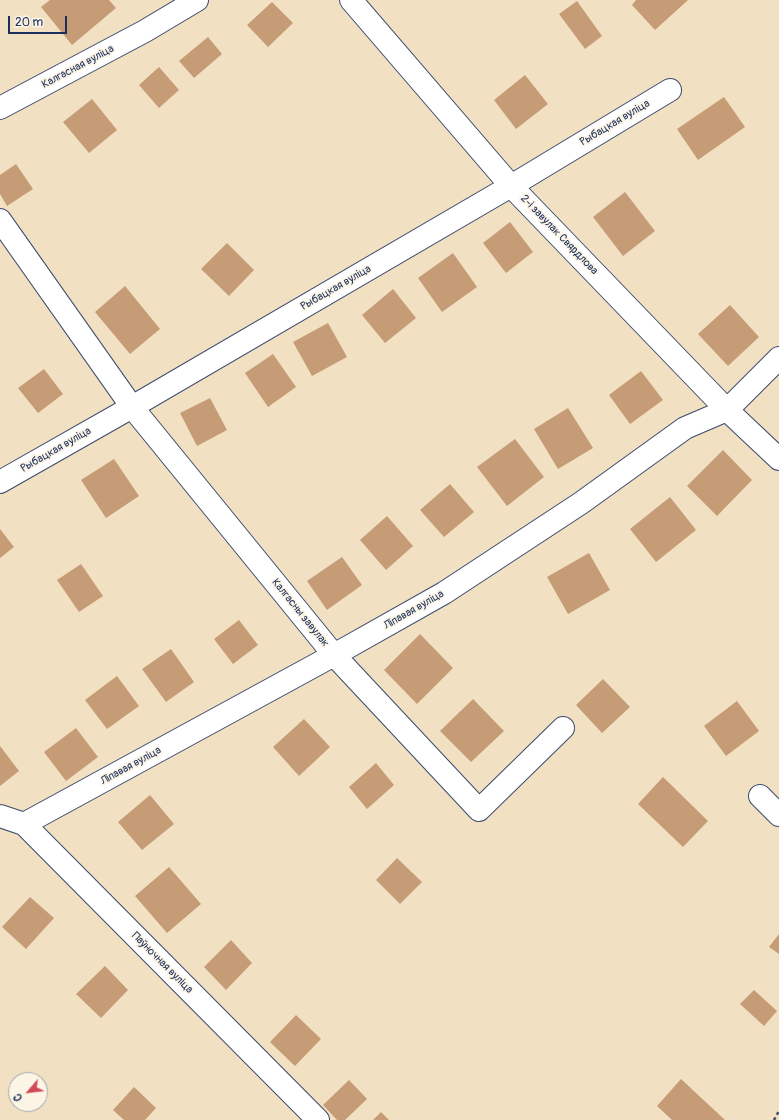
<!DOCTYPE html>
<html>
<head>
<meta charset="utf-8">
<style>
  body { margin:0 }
  #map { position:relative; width:779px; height:1120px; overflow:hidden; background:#f1e0c1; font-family:Pangolin,sans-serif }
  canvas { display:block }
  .north { position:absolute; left:8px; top:1072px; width:40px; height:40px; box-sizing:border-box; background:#fcf5e5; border:1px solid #a2a6af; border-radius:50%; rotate:242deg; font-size:11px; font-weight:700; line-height:16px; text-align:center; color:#1b2f5e }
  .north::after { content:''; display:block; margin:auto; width:14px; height:18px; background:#d1495b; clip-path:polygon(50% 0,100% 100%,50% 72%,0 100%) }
  .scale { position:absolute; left:8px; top:16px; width:59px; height:18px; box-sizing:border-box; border:2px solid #1b2f5e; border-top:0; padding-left:5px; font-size:12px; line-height:14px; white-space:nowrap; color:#1b2f5e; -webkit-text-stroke:3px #fcf5e5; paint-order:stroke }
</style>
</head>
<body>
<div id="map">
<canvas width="779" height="1120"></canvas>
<div class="north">С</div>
<div class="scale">20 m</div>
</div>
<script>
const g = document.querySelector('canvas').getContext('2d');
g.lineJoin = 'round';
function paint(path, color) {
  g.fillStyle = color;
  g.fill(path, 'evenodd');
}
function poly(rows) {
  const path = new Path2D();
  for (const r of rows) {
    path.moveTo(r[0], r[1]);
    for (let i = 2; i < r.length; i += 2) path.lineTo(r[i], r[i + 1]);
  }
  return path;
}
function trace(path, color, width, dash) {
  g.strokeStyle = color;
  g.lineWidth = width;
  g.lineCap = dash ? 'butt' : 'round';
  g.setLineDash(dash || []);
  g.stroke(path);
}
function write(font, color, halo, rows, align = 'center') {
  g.font = font + ' Pangolin,sans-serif';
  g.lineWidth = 3.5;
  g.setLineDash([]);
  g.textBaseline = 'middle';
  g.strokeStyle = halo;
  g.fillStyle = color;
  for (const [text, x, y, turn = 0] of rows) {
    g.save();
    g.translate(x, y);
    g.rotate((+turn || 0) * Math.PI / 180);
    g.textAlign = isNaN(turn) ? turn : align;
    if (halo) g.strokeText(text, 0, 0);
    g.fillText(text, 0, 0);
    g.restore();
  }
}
const building = poly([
  [50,0,109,0,116,8,72,45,41,7],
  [636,0,688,0,655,30,632,5],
  [577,1,602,36,585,49,559,14],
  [272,2,293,23,268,47,247,25],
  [208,37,222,54,194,78,179,61],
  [159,67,179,90,159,108,139,85],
  [525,75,548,104,516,129,494,100],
  [724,97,745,127,698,160,677,129],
  [92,99,117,130,89,153,63,122],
  [16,164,33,189,7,206,0,194,0,175],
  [625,192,655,231,623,256,593,217],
  [510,222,533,252,506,273,483,243],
  [227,243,254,270,229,296,201,269],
  [453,253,477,287,442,312,418,278],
  [125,286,160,329,130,354,95,312],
  [393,289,416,318,385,343,362,315],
  [730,305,759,337,728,366,698,334],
  [328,323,347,357,312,376,293,342],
  [273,354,296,387,268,407,245,373],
  [44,369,63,394,38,413,18,388],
  [641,371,663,400,630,424,609,395],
  [210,398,227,430,197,446,180,413],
  [568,408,593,448,558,469,534,429],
  [515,439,544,477,507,506,477,467],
  [723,450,752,480,717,516,687,486],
  [114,459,139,496,106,518,81,480],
  [450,484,474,512,444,537,420,510],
  [670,497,696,530,656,562,630,529],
  [387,516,413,546,386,570,360,540],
  [0,529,14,547,0,558],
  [589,553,610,590,568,614,547,577],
  [342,557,362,585,327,610,307,581],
  [81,564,103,596,79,612,57,580],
  [239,620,258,645,233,664,214,639],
  [420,634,453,668,417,704,384,670],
  [171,649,194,682,166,702,142,669],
  [117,676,139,706,107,729,85,700],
  [603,679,630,707,602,733,576,705],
  [473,699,504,731,471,762,440,731],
  [737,701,759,731,726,756,704,726],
  [304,719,330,747,299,776,273,747],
  [76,728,98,757,66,781,44,752],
  [0,746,19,771,0,786],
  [376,763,394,785,367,809,349,787],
  [663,777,708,821,683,847,638,804],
  [150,795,174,824,142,850,118,822],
  [397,858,422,882,400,904,376,880],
  [169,867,201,904,167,933,135,896],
  [30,897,54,918,26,949,2,927],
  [779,934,779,954,769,947],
  [231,940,252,963,226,990,204,967],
  [105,966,128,990,101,1018,76,994],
  [754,990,777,1011,764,1026,740,1004],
  [296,1015,321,1039,295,1066,270,1042],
  [681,1079,725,1120,672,1120,657,1106],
  [349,1080,367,1099,345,1120,337,1120,323,1105],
  [134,1087,156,1108,145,1120,124,1120,113,1110],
  [381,1112,389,1120,373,1120]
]);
const path = poly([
  [774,1120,779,1111]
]);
const minor = poly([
  [351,0,511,186,727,410,779,459],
  [0,108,145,31,197,0],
  [0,220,132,407,334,655,479,810,563,728],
  [0,482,132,407,511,186,670,90],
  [760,796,779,815],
  [0,816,24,824,318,1120],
  [24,824,334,655,444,593,581,503,685,428,727,410,779,358]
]);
const streetNames = [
  ["Калгасная вуліца",78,67,-28],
  ["Рыбацкая вуліца",615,123,-31],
  ["2-і завулак Свярдлова",559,235,46],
  ["Рыбацкая вуліца",336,288,-30],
  ["Рыбацкая вуліца",56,450,-30],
  ["Ліпавая вуліца",414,610,-30],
  ["Калгасны завулак",300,613,51],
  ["Ліпавая вуліца",131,766,-29],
  ["Паўночная вуліца",162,963,45]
];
paint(building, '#c69c77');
trace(minor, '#3b4a6d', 24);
trace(path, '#3b4a6d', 2.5, [3, 3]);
trace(minor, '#fff', 22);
write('11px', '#1b2f5e', '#fcf5e5', streetNames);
</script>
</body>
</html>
